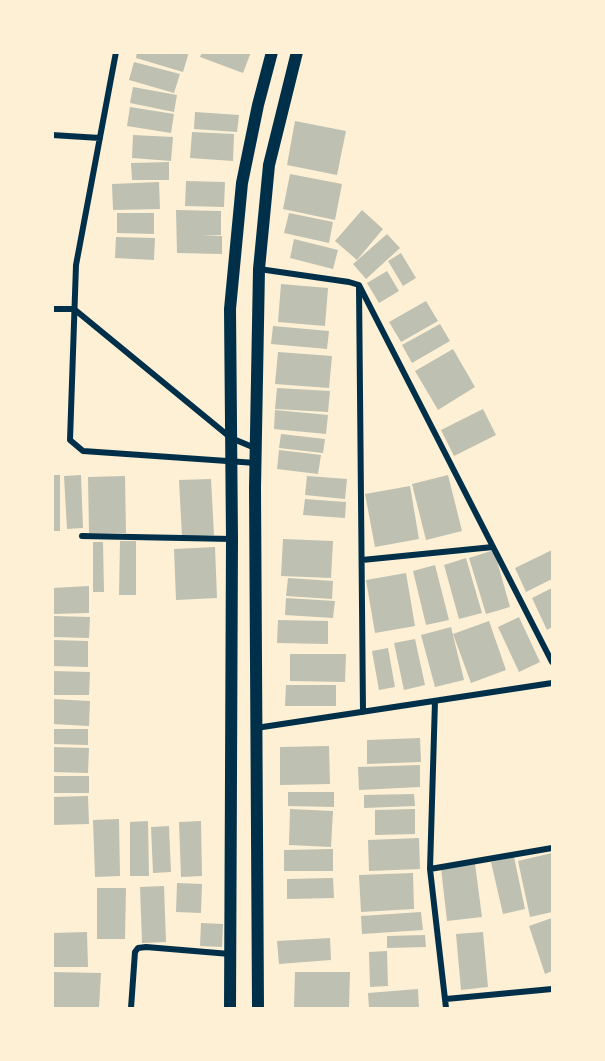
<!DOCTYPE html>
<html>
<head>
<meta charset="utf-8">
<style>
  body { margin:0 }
  #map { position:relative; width:605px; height:1061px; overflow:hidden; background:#fdf0d5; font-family:Lato,sans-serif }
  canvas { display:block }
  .frame { position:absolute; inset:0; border:54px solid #fdf0d5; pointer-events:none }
</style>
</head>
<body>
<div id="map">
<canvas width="605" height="1061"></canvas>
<div class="frame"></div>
</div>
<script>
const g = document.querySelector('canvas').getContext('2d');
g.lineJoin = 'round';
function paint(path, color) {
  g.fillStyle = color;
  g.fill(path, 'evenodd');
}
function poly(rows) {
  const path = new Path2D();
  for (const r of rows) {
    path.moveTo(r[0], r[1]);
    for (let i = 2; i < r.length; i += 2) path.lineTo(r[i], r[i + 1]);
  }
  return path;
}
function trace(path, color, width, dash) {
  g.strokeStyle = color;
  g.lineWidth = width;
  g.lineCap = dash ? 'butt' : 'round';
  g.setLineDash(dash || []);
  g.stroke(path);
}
const building = poly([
  [137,52,189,52,183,72,136,58],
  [202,52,251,52,243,73,200,57],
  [134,62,180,74,174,93,129,80],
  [133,87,177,95,174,112,130,103],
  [130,107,174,114,171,133,127,126],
  [195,112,239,115,237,132,194,129],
  [295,121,346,131,337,175,287,165],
  [192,132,234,134,233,161,190,158],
  [133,135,173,137,171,161,132,158],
  [169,162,169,180,132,180,131,163],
  [290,174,342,184,335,220,283,209],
  [186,181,225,182,224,207,185,206],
  [159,182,160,209,113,210,112,184],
  [176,210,221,211,221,235,202,236,222,236,222,254,177,253],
  [362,210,383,229,357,260,335,241],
  [117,213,154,213,154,234,117,233],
  [289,213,333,222,329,243,284,233],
  [387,234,400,248,366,279,353,264],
  [116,237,155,238,154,260,115,258],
  [294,239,338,250,333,269,290,258],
  [401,253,416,278,403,286,388,261],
  [387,271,399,291,379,303,367,283],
  [281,284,328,288,325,326,278,322],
  [426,301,438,321,401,342,389,322],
  [440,324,450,341,412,363,402,345],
  [273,326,329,331,327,349,271,344],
  [453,349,475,387,438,410,415,371],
  [278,352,332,356,329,388,275,384],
  [277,388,330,391,328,412,275,409],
  [483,409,496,435,454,456,441,430],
  [275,410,328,415,326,434,274,429],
  [281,434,325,439,323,453,279,448],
  [279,450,321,455,318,474,277,469],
  [52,475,60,475,60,531,52,531],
  [81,475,83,528,67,529,64,476],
  [448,475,462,531,426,540,412,484],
  [125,476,126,533,89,533,88,477],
  [307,476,347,479,345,499,305,495],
  [211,479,214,535,182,537,179,480],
  [410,486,419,539,375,547,365,494],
  [305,499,346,502,345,518,303,515],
  [283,539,333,541,331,578,281,576],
  [120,541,136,541,136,595,119,595],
  [93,542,103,542,104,592,93,592],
  [215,547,217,598,176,600,174,549],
  [494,550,510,607,486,614,469,558],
  [552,550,552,579,526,592,515,568],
  [466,558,482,613,459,619,444,565],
  [435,565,449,620,426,625,413,571],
  [406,573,415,626,375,633,366,580],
  [288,578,333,581,332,599,286,596],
  [89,586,89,613,52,614,52,588],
  [552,588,552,627,547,630,532,598],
  [286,598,335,601,333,618,285,615],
  [52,616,90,617,89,638,52,637],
  [519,617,540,662,519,672,498,627],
  [278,620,328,621,328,644,277,643],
  [489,621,506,670,471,683,453,634],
  [451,627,464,680,435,687,421,635],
  [415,639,425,685,404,690,394,643],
  [52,640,88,641,88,667,52,666],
  [388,648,395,687,379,690,372,651],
  [290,654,346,654,345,682,290,681],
  [52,671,90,672,89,695,52,695],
  [286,685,336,685,336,706,285,706],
  [52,699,90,701,89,726,52,724],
  [52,729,88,729,88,745,52,744],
  [420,738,421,762,367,764,367,740],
  [329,746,330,784,280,785,280,747],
  [52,747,89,748,88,773,52,772],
  [420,765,420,787,359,790,358,767],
  [52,776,89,776,89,793,52,793],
  [288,792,334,792,334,807,288,806],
  [414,794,415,806,364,808,364,795],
  [88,796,89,824,52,825,52,797],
  [290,809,333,811,331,847,289,845],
  [415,809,415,834,375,835,375,810],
  [119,819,120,876,95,877,93,820],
  [148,821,149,876,130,876,130,822],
  [201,821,202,876,181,877,179,822],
  [169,826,171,872,153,873,151,827],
  [419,838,420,869,369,871,368,840],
  [333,849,333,871,284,871,284,850],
  [552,853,552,912,530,917,518,861],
  [514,857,525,909,503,914,491,862],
  [475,864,482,917,447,921,441,868],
  [413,873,414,909,361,912,359,875],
  [333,878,334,898,287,899,287,879],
  [177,883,202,884,201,913,176,912],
  [164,886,166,942,142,943,140,887],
  [97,888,126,888,125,939,97,939],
  [421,912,423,930,362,934,361,916],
  [552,918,552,971,545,974,529,926],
  [201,923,223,924,222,947,200,946],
  [87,932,88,967,52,967,52,933],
  [483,932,488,987,461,990,456,934],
  [425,935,426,947,387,948,387,936],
  [330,938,331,960,279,964,277,941],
  [387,951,388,986,370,987,369,952],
  [52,972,101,973,99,1008,52,1008],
  [295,972,350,972,349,1008,294,1007],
  [418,989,419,1008,369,1008,368,993]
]);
const minor = poly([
  [116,52,76,265,70,440,83,451,256,463],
  [52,135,100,138],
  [259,269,349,282,359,285,552,662],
  [359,287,363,712],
  [52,309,74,309,231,438,255,448],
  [82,536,232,539],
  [362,560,493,547],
  [435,701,430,869,446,1008],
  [256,728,552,683],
  [430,869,552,848],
  [446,999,552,989],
  [131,1008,135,952,138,948,146,947,230,954]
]);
const secondary = poly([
  [230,1008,232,539,230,309,242,183,258,105,272,52],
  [258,1008,255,488,259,269,269,165,297,52]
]);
paint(building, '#bec0b2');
trace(minor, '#003049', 6);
trace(secondary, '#003049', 12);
</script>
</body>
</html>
